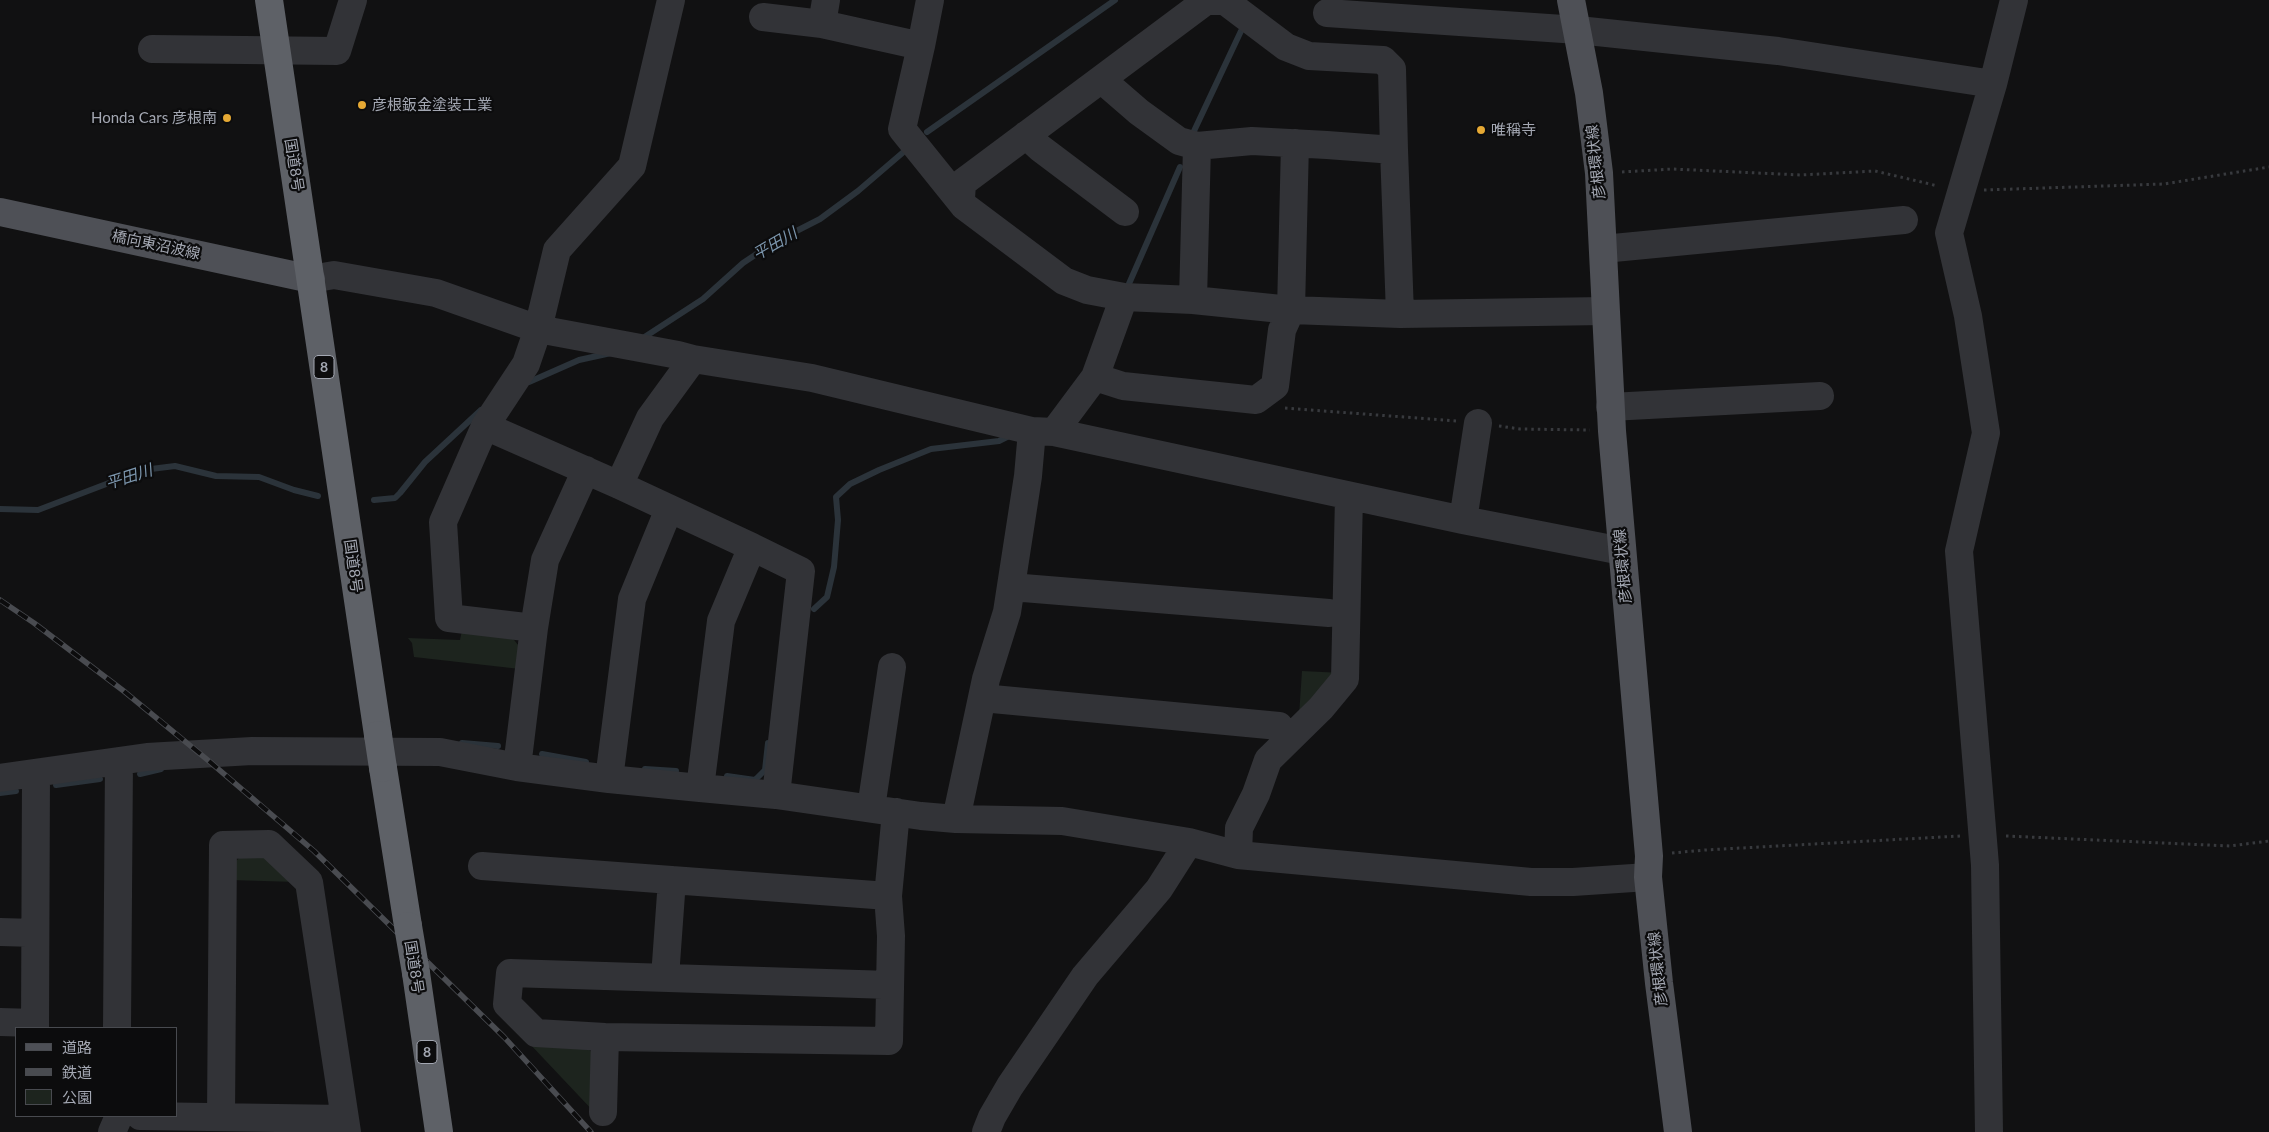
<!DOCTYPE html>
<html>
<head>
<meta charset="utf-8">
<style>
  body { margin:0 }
  #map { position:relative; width:2269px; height:1132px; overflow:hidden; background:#111112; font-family:Lato,"Noto Sans JP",sans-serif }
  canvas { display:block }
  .legend { position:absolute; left:15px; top:1027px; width:162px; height:90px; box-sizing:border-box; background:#0c0c0d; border:1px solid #484a4f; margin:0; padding:6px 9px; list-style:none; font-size:15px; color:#a3a7b2 }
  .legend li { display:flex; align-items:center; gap:10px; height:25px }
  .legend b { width:25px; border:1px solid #484a4f }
</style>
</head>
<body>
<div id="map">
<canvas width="2269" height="1132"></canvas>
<ul class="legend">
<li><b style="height:6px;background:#4e5056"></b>道路</li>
<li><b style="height:6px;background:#494b50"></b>鉄道</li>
<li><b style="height:14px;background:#1d241e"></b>公園</li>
</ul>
</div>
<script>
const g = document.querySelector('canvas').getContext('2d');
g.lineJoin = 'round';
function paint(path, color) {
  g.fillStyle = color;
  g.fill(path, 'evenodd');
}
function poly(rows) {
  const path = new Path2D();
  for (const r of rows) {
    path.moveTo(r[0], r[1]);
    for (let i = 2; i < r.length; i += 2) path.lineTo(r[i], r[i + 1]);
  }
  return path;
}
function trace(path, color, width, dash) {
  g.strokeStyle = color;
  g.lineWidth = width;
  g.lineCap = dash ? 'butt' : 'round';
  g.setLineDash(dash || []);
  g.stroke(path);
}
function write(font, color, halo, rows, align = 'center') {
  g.font = font + ' Lato,"Noto Sans JP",sans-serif';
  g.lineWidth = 4.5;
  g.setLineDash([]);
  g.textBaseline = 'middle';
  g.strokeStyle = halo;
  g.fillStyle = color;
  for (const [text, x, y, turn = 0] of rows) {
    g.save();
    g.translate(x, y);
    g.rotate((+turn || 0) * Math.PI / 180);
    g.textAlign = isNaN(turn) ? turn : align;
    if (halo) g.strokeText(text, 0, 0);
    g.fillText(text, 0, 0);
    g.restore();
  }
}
const green = poly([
  [462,630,510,635,523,651,520,669,414,657,412,643,408,638,460,640],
  [1302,671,1343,673,1299,716],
  [257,852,296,882,230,880,231,866,244,853],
  [528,1042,582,1043,597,1057,596,1114]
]);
const stream = poly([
  [1194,131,1241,31],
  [927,132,1115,0],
  [1128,286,1180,167],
  [643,338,703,299,743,263,773,243,820,219,858,191,907,149],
  [529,382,579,360,611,353],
  [374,500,395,498,400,493,425,462,481,410],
  [0,509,38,510,143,470,175,466,216,476,259,477,294,490,318,496],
  [814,609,827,597,834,567,838,520,836,497,850,484,879,470,931,449,999,441,1011,435],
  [462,743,498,746],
  [542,754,586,762],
  [645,769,676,771],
  [140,774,161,769],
  [727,776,755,780,765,770,768,743],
  [56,785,100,779],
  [0,793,16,791]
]);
const path = poly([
  [1622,172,1672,169,1801,175,1875,171,1938,186],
  [1984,190,2164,184,2269,167],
  [1285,408,1456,421],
  [1499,426,1520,429,1590,430],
  [2006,836,2230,846,2269,841],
  [1672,853,1705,850,1960,836]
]);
const minor = poly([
  [826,0,822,24,921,46,930,0],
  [1327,13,1578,30,1778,51,1993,84],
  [763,17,822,24],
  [921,46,902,129,964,206],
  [152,49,337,51,353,0],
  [1102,80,1139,112,1179,141,1197,146],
  [1026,135,1040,148,1125,212],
  [1603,249,1904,220],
  [311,279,334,275,436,293,538,329,678,355,693,359,812,378,1032,431,1054,432,1463,520,1622,551],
  [1124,297,1087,290,1064,281,964,206,961,199,962,183,1206,1,1225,1,1286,47,1309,56,1383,60,1392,69,1394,150],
  [1193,300,1197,146,1252,141,1327,145,1394,150,1400,314],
  [1095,377,1123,386,1256,400,1275,386,1282,330,1291,310,1295,143],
  [1610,407,1820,396],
  [485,426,526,364,538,329,557,250,632,166,671,0],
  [1054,432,1095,377,1124,297,1193,300,1291,310,1400,314,1605,311],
  [586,470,545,560,534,628,449,618,443,522,485,426,619,485,752,547],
  [619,485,650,418,693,359],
  [1463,520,1478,423],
  [1011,587,1329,613],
  [982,698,1279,726],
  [517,767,534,628],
  [0,778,147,757,252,751,440,752,517,767,609,779,700,788,721,621,752,547,801,571,776,795,700,788],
  [609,779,632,599,669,509],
  [776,795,921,816,956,819,1062,821,1189,842,1238,855,1531,882,1573,882,1648,877],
  [871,808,892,667],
  [956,819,986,679,1007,612,1028,476,1032,431],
  [1238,855,1239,828,1256,794,1268,760,1321,708,1345,679,1349,496],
  [482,866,888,896],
  [0,932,35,933],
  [665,977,672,880],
  [890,985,510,973,507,1004,536,1033,605,1037,889,1041,891,936,888,896,896,812],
  [0,1022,35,1023],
  [35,1028,36,773],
  [117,1028,119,761],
  [603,1112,605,1037],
  [140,1116,345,1119],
  [221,1117,223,845,269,844,309,882,347,1132],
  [112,1132,119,1116],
  [986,1132,992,1117,1010,1086,1085,976,1159,889,1189,842],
  [1989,1132,1985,865,1959,551,1986,433,1968,316,1949,233,1993,84,2014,0]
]);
const major = poly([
  [1571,0,1589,93,1599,173,1612,431,1649,856,1648,877,1659,983,1678,1132],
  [0,212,311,279]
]);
const highway = poly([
  [269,0,378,735],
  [383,768,408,926],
  [416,973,439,1132]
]);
const rail = poly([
  [0,600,34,623,125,692,209,761,314,851,504,1037,591,1132]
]);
const highwayBridge = poly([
  [378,735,383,768],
  [408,926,416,973]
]);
const markers = [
  [362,105,5,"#e6a934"],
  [227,118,5,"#e6a934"],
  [1481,130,5,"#e6a934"]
];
const shields = [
  [324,367,20],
  [427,1052,20]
];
const shieldNames = [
  ["8",324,367],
  ["8",427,1052]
];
const poiNames = [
  ["彦根鈑金塗装工業",372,105],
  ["Honda Cars 彦根南",217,118,"right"],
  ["唯稱寺",1491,130]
];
const streetNames = [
  ["彦根環状線",1596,162,-96],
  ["国道8号",294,165,81],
  ["橋向東沼波線",156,245,12],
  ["国道8号",353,566,82],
  ["彦根環状線",1623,566,-95],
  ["国道8号",414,967,81],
  ["彦根環状線",1658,969,-96]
];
const waterNames = [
  ["平田川",775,244,-30],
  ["平田川",129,477,-18]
];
paint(green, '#1d241e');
trace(stream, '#2b333a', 6);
trace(path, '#383a3e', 3, [2.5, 4]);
trace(minor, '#323337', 28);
trace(major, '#4e5056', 28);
trace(highway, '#5e6167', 28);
trace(rail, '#494b50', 5.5);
trace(rail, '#0c0c0d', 4, [11]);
trace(highwayBridge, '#5e6167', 28);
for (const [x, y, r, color] of markers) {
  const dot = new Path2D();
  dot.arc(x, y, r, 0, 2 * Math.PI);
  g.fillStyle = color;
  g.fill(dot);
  trace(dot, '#0c0c0d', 2);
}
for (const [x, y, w] of shields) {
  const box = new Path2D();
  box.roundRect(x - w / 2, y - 11.5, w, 23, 4);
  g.fillStyle = '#0c0c0d';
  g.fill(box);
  trace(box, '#a3a7b2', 1);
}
write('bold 14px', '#a3a7b2', null, shieldNames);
write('15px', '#a3a7b2', '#0c0c0d', poiNames, 'left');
write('15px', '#a3a7b2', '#0c0c0d', streetNames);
write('italic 16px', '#7b95ac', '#0c0c0d', waterNames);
</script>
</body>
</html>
